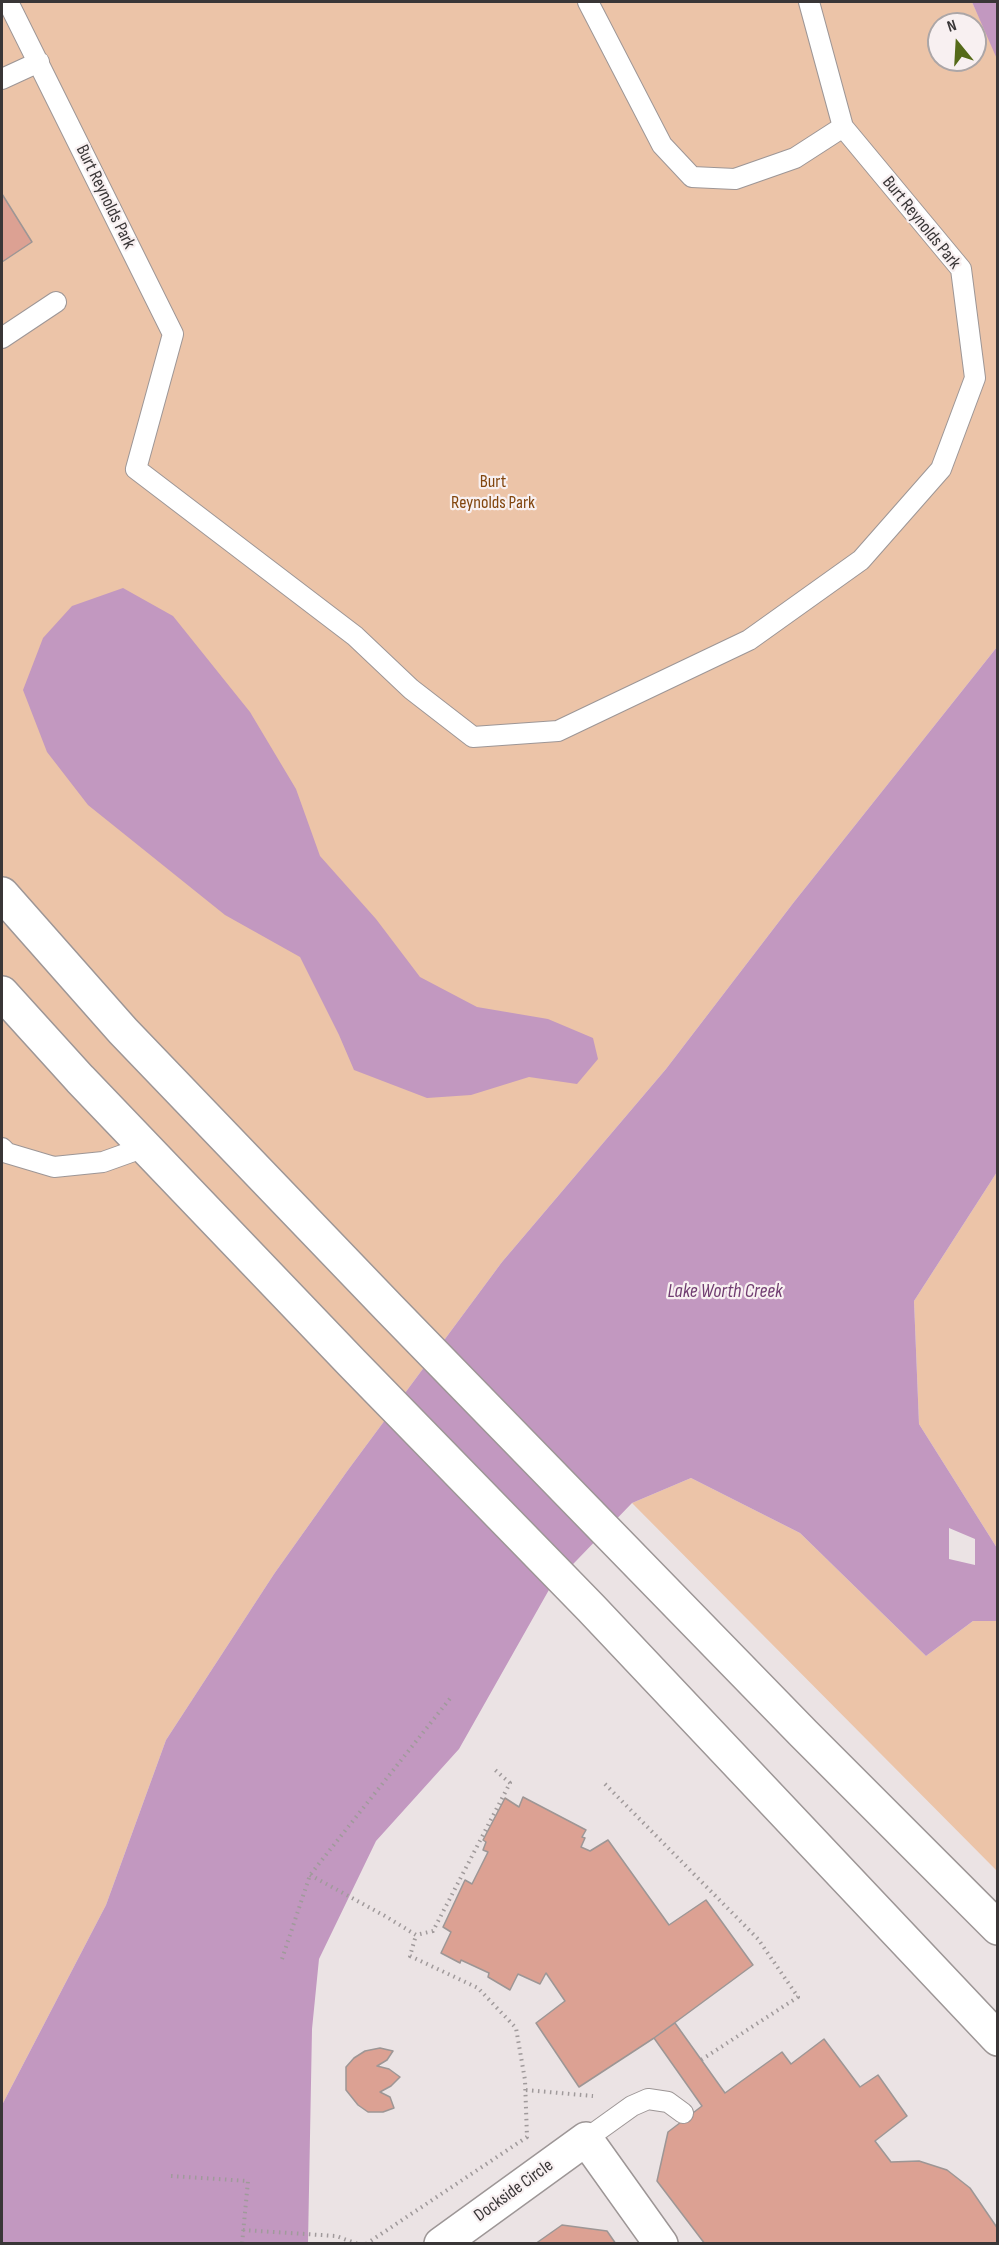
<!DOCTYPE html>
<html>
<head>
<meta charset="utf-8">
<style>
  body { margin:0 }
  #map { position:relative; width:999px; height:2245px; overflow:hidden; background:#ebe3e4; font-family:"Sofia Sans Condensed",sans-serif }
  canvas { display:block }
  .frame { position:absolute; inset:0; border:3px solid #393637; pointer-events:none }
  .north { position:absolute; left:927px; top:12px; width:60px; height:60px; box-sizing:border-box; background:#f8f0f1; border:2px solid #aca6a7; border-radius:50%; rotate:342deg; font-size:16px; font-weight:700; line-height:24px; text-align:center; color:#393637 }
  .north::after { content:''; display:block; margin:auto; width:21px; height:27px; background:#556a19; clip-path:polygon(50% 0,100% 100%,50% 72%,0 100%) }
</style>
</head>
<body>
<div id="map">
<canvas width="999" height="2245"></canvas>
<div class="frame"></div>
<div class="north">N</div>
</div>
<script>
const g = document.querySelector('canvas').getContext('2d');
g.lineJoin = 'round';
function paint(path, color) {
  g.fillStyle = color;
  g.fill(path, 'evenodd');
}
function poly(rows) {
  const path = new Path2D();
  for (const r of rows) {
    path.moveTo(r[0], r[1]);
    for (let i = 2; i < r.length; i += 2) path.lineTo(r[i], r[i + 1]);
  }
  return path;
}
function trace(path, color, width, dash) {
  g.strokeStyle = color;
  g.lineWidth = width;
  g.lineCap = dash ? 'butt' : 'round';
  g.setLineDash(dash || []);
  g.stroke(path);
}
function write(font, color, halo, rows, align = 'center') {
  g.font = font + ' "Sofia Sans Condensed",sans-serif';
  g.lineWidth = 4.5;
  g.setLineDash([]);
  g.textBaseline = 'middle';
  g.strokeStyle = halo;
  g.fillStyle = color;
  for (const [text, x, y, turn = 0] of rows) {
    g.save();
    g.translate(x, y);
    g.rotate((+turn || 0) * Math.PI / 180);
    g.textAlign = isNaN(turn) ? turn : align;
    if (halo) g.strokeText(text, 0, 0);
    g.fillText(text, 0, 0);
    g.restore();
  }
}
const green = poly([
  [2,2,972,2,998,59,997,647,794,902,666,1069,502,1262,348,1470,274,1574,166,1740,106,1905,2,2105],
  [939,24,975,24,975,60,939,60],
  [997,1172,997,1548,919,1424,914,1301],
  [691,1478,800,1533,926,1656,973,1621,997,1621,997,1871,632,1503]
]);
const water = poly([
  [972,2,997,2,997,59],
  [123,588,173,616,250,712,296,789,320,856,376,919,420,977,477,1007,548,1019,593,1038,598,1059,577,1084,529,1077,471,1095,427,1098,354,1070,339,1035,300,957,225,915,88,805,47,752,23,690,43,638,72,606],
  [997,647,997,1172,914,1301,919,1424,997,1548,997,1621,973,1621,926,1656,800,1533,691,1478,632,1503,550,1588,459,1749,376,1841,319,1959,312,2029,308,2243,2,2244,2,2105,106,1905,166,1740,274,1574,348,1470,502,1262,666,1069,794,902],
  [949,1528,975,1539,975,1565,949,1559]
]);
const building = poly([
  [2,194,32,242,2,262,2,194],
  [523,1797,586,1830,582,1837,585,1838,581,1847,590,1851,608,1840,669,1925,706,1900,753,1965,654,2038,579,2087,536,2023,565,2001,546,1973,540,1984,518,1974,510,1990,488,1977,489,1973,461,1960,460,1963,441,1953,451,1932,443,1927,465,1880,472,1884,488,1852,483,1850,486,1842,483,1840,505,1798,519,1807,523,1797],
  [675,2023,725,2093,782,2052,791,2064,824,2039,860,2087,878,2075,907,2116,875,2141,891,2162,919,2161,947,2170,970,2188,998,2229,998,2244,705,2244,657,2181,668,2132,702,2106,654,2038,675,2023],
  [380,2048,393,2051,387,2060,377,2066,389,2069,400,2077,391,2086,380,2092,390,2097,394,2108,383,2112,368,2112,358,2105,346,2090,346,2067,354,2058,365,2051,380,2048],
  [562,2225,607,2231,616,2244,535,2244,562,2225]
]);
const path = poly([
  [605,1784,758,1939,798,1997,701,2060],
  [310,1875,385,1916,416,1935,433,1931,510,1783,494,1769],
  [282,1959,310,1875,452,1696],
  [526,2090,593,2096],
  [171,2176,248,2181,242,2244],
  [243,2230,336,2236,358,2244],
  [366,2244,527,2137,525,2080,516,2028,478,1988,410,1956,416,1935]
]);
const lane = poly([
  [8,2,173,334,136,469,355,636,411,689,473,737,558,731,749,640,861,560,941,469,975,378,961,269,843,127,809,2],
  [588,2,662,145,692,177,735,179,795,158,843,127],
  [2,79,39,62],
  [2,338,56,302],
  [2,1148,7,1153,54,1167,103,1162,145,1147],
  [586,2139,632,2106,648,2099,668,2102,683,2113]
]);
const street = poly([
  [441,2244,586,2139,661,2244]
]);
const primary = poly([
  [2,894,123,1031,389,1308,804,1734,998,1928],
  [2,993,80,1079,352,1363,591,1608,998,2039]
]);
const streetNames = [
  ["Burt Reynolds Park",105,197,64],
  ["Burt Reynolds Park",921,223,51],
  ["Dockside Circle",514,2191,-36]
];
const parkNames = [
  ["Burt",493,482],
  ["Reynolds Park",493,503]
];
const waterNames = [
  ["Lake Worth Creek",725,1292]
];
paint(green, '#ecc4a8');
paint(water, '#c298c0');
paint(building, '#dca193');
trace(building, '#9d9695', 1.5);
trace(lane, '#9d9696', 22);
trace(street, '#9d9696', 36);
trace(primary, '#9d9696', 36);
trace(path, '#a09a9b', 4, [1.5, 4.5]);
trace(lane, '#fff', 20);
trace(street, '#fff', 33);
trace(primary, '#fff', 33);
write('18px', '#393637', '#f8f0f1', streetNames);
write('18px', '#82460f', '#f8f0f1', parkNames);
write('italic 20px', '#713d71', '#f8f0f1', waterNames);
</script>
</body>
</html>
